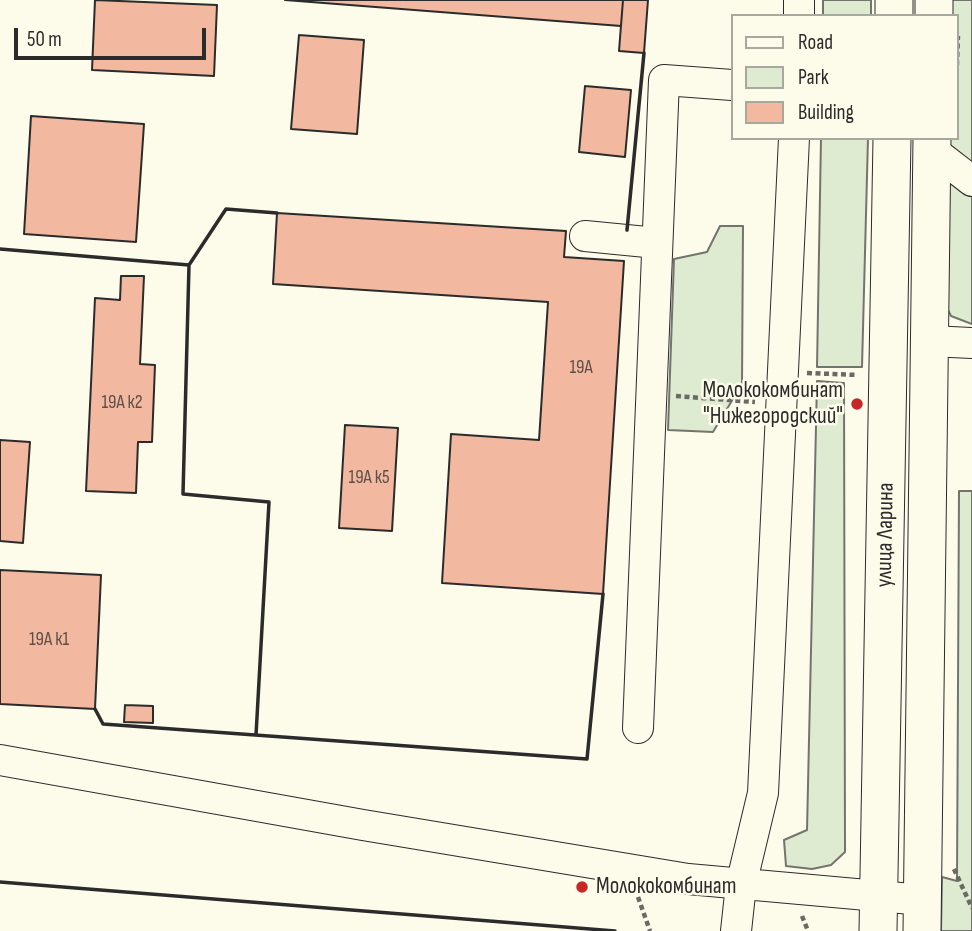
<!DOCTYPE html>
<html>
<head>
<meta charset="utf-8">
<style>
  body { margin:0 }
  #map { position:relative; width:972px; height:931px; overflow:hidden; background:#fdfbea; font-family:"Sofia Sans Condensed",sans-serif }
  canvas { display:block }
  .legend { position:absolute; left:731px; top:14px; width:228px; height:126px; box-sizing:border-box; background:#fdfbea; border:2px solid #a9a89e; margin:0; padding:9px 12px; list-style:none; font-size:21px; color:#2b2b2b }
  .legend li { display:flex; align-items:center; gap:14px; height:35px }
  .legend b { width:35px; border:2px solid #a9a89e }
  .scale { position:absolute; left:14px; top:28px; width:192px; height:32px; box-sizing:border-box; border:4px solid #2b2b2b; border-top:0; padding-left:9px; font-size:21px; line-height:24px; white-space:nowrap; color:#2b2b2b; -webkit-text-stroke:5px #fdfbea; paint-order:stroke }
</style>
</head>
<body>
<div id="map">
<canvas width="972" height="931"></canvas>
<ul class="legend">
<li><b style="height:9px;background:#fdfbea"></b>Road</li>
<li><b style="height:19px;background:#deebd1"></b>Park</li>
<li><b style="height:19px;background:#f2b8a0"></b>Building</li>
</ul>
<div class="scale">50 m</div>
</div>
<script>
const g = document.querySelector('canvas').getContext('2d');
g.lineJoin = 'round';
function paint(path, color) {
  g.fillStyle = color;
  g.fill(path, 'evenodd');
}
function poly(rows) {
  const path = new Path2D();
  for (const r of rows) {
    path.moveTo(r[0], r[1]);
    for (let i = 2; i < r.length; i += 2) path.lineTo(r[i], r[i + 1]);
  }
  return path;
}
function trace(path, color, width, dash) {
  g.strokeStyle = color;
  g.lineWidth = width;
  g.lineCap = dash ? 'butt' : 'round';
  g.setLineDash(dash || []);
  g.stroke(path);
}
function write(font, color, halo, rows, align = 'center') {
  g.font = font + ' "Sofia Sans Condensed",sans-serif';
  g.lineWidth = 5;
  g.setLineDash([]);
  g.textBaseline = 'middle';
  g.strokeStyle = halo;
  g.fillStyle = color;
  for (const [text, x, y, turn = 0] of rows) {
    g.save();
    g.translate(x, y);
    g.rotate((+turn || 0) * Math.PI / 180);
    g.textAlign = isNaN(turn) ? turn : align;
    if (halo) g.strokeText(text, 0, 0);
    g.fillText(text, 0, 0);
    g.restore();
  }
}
const green = poly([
  [823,0,871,0,871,16,823,16,823,0],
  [952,0,972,0,972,324,951,316,945,304,949,138,956,138,956,16,951,16,952,0],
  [821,138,868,138,862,367,817,367,821,138],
  [720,226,743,226,742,384,713,432,668,430,674,259,707,252,720,226],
  [817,381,844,383,845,852,831,865,812,869,786,866,784,840,807,830,817,381],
  [959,491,972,491,972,931,941,931,942,877,957,881,959,491]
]);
const building = poly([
  [95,0,217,5,214,76,92,70,95,0],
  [285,0,623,0,621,26,285,0],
  [623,0,648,0,644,53,619,51,623,0],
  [299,35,364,40,357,134,291,129,299,35],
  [585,86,631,90,625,157,579,152,585,86],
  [31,116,144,124,136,242,24,234,31,116],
  [277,213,566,231,564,257,624,261,603,594,442,583,451,434,539,440,548,302,273,284,277,213],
  [121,276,144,276,140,364,155,365,152,442,138,442,136,493,86,491,95,298,120,300,121,276],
  [345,425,398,428,392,531,339,528,345,425],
  [0,440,30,442,23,543,0,541,0,440],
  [0,570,101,575,95,709,0,704,0,570],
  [125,705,153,706,153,723,124,722,125,705]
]);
const path = poly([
  [956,91,958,36],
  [807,373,858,375],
  [676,396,755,402],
  [954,869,972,908],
  [638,897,650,931],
  [802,916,808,931]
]);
const minor = poly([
  [799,16,799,0],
  [932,150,972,181],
  [585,236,657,243],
  [930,341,972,343],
  [638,728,664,80,732,85],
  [0,760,363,825,688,879,923,900],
  [736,931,741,885,763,793,794,138]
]);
const major = poly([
  [894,16,894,0],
  [934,16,934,0],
  [878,931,892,138],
  [922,931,932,138]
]);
const wall = poly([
  [627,230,644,53],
  [0,249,189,265],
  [95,709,103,724,587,759,603,594],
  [256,735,269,502,183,494,189,265,226,209,277,213],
  [0,882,615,931]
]);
const markers = [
  [857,404,7,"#c62828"],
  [582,887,7,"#c62828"]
];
const numberNames = [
  ["19А",581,368],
  ["19А к2",122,403],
  ["19А к5",369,478],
  ["19А к1",49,640]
];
const poiNames = [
  ["Молококомбинат",843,391],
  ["\"Нижегородский\"",843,417],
  ["Молококомбинат",596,887,"left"]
];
const streetNames = [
  ["улица Ларина",886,535,-89]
];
paint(green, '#deebd1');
trace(green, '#74746e', 2);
paint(building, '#f2b8a0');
trace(building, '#2b2b2b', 2);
trace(minor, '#2b2b2b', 32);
trace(major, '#2b2b2b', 39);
trace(path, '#6a6964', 4.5, [5, 3.5]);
trace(minor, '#fdfbea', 30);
trace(major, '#fdfbea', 37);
trace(wall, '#2b2b2b', 3.5);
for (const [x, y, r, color] of markers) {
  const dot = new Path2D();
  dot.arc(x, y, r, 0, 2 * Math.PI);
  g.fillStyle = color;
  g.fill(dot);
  trace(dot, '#fdfbea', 2.5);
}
write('19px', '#5d4e48', null, numberNames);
write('23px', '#2b2b2b', '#fdfbea', poiNames, 'right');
write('23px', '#2b2b2b', '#fdfbea', streetNames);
</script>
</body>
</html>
